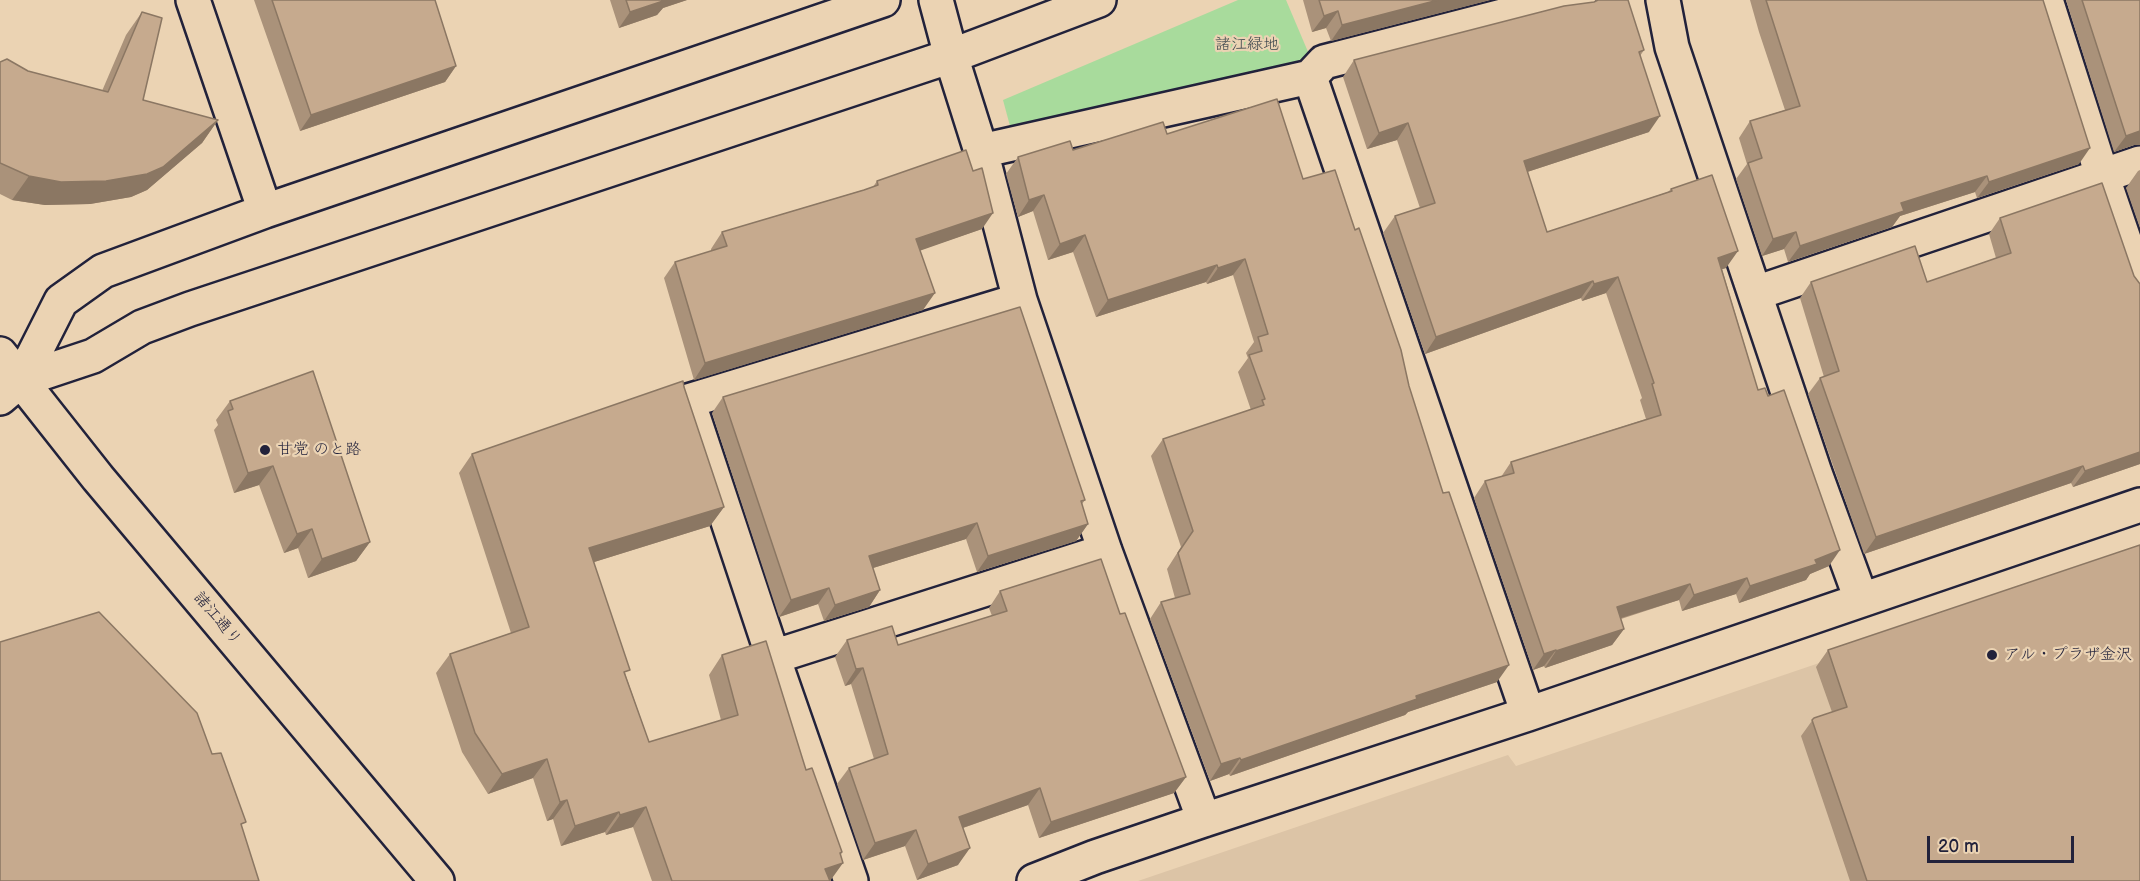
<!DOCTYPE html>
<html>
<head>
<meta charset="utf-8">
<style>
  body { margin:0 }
  #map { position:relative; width:2140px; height:881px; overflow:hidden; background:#ebd3b3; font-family:"Balsamiq Sans",sans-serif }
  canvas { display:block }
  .scale { position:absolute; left:1927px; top:836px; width:147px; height:27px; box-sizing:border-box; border:3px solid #22223b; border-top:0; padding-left:8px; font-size:18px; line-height:21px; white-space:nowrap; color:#22223b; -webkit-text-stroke:4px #ebd3b3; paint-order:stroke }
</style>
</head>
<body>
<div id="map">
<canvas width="2140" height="881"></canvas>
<div class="scale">20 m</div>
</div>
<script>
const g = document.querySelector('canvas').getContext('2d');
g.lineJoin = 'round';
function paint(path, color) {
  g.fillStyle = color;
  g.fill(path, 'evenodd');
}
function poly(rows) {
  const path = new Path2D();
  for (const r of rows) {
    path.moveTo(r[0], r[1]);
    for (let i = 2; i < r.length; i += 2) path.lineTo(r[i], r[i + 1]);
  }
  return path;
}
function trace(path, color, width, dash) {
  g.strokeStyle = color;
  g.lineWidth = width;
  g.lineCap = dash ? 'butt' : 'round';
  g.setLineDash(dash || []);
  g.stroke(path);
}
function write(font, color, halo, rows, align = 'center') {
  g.font = font + ' "Balsamiq Sans","Klee One",sans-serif';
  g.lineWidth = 4.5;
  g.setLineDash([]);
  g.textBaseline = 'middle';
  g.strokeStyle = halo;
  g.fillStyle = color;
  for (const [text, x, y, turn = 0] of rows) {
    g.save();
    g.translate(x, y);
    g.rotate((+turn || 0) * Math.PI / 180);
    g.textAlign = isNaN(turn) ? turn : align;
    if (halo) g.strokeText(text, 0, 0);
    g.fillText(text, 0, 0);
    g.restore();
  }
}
const built = poly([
  [2140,554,2140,881,1138,881,1508,755,1516,766]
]);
const green = poly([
  [1238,0,1286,0,1317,73,1017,152,1003,100]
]);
const minor = poly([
  [193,0,265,211],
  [936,0,951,56,981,151,1020,300,1105,551,1204,820],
  [1663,0,1672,47,1815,473,1861,599],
  [2046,0,2102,175,2140,286],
  [1310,77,1528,714],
  [981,151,1310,77,1324,62,1549,4,1579,0],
  [1756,293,2140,163],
  [0,354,98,478,437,881],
  [21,380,61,301,103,271,265,211,883,0],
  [0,398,21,380,93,356,142,327,190,309,951,56,1099,0],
  [773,657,1105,551],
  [851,881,773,657,688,401,1020,300],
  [1034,881,1095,857,1204,820,1528,714,2140,505]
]);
const wall = poly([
  [254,0,435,0,456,66,445,82,300,131],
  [610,0,687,0,663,8,657,15,619,28],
  [1303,0,1490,0,1331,41,1326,28,1312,32],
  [1750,0,2043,0,2079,164,1977,198,1975,192,1900,216,1892,227,1788,262,1784,249,1762,256,1736,179,1747,164,1739,138,1750,121,1785,110,1759,32],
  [2066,0,2140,0,2134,145,2114,152],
  [1594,2,1644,50,1640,56,1649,132,1527,172,1547,232,1668,192,1671,189,1726,268,1722,269,1758,390,1768,396,1829,566,1810,574,1806,580,1739,603,1736,594,1682,611,1679,600,1621,619,1624,629,1612,645,1545,668,1544,666,1533,670,1474,498,1485,481,1501,477,1511,462,1646,419,1640,400,1642,398,1606,293,1582,301,1581,298,1425,354,1383,233,1395,216,1420,208,1397,140,1367,149,1343,77,1354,60],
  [142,12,143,100,218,120,202,143,147,190,131,197,90,204,45,205,12,200,0,194,0,62,28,71,102,91,126,35],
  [1167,134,1303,179,1355,230,1409,386,1497,682,1408,712,1405,715,1230,776,1229,774,1210,781,1150,619,1161,602,1175,598,1167,569,1181,547,1151,456,1163,439,1251,410,1238,372,1248,358,1246,353,1254,342,1233,275,1207,284,1206,282,1096,317,1073,252,1048,260,1033,211,1018,217,1006,174,1018,157,1073,150],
  [2140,170,2140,228,2126,188,2138,171],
  [877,181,982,229,920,250,923,310,694,380,664,278,675,262,711,251,711,249,722,232,873,187],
  [2000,218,2134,276,2140,284,2140,464,2073,487,2071,483,1864,554,1808,394,1820,378,1824,377,1800,298,1811,282,1927,282,1996,258,1989,234],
  [684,387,724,507,710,526,594,562,626,676,649,742,721,720,709,675,722,655,806,770,842,852,830,881,652,881,633,827,606,835,605,832,561,846,553,819,547,821,533,778,488,794,462,752,436,673,450,654,511,633,459,473,472,454],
  [723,397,1085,500,1082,504,1088,524,1076,541,977,572,966,539,873,568,880,590,869,607,824,621,818,604,779,617,712,413],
  [230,401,370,542,356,561,308,578,298,548,284,553,259,485,234,493,214,430,218,425,216,420],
  [1000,591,1120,614,1186,777,1174,793,1039,838,1028,805,963,828,958,865,917,880,905,846,863,860,837,784,849,768,874,759,851,684,845,686,835,657,847,640,898,645,992,616,989,608],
  [1828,650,2140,881,1850,881,1801,736,1814,718,1832,712,1816,667]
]);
const shadedWall = poly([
  [666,0,687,0,663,8,657,15,619,28,630,12],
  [1438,0,1490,0,1331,41,1342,25],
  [1338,11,1326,28,1312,32,1324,16],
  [456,66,445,82,300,131,311,115],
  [1660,116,1649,132,1512,177,1524,161],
  [218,120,202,143,147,190,131,197,90,204,45,205,12,200,29,176],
  [1408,123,1397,140,1367,149,1379,133],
  [2140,131,2140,145,2134,145,2114,152,2126,136],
  [2090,148,2079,164,1977,198,1989,182],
  [1987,176,1975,192,1900,216,1892,227,1788,262,1800,246,1901,203],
  [1044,195,1033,211,1018,217,1029,200],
  [993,213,982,229,905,256,916,239],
  [1796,232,1784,249,1762,256,1773,239],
  [1085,235,1073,252,1048,260,1060,244],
  [1738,251,1726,268,1707,274,1718,258],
  [1245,259,1233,275,1207,284,1218,268],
  [1217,265,1206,282,1096,317,1108,300],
  [1618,277,1606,293,1582,301,1594,284],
  [1593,281,1581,298,1425,354,1436,337],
  [935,293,923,310,694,380,705,363],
  [2140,452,2140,464,2073,487,2085,471],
  [273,466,259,485,234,493,248,473],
  [2083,466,2071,483,1864,554,1876,537],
  [724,507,710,526,575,568,589,548],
  [977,523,966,539,857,573,869,556],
  [1088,524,1076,541,977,572,988,556],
  [312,529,298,548,284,553,297,534],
  [370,542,356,561,308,578,322,559],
  [1840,550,1829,566,1810,574,1806,580,1739,603,1750,586],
  [1747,578,1736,594,1682,611,1694,595],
  [1690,584,1679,600,1605,623,1617,607],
  [829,588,818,604,779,617,791,600],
  [880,590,869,607,824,621,835,605],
  [1624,629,1612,645,1545,668,1556,651],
  [1556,650,1544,666,1533,670,1544,654],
  [1509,665,1497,682,1408,712,1405,715,1230,776,1241,760,1416,696],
  [863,668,851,684,845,686,856,669],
  [1240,758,1229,774,1210,781,1221,764],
  [547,759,533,778,488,794,502,774],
  [1186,777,1174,793,1039,838,1051,822],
  [1040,788,1028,805,948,833,959,817],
  [567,800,553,819,547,821,560,802],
  [646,807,633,827,606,835,620,815],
  [619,812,605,832,561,846,575,826],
  [916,830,905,846,863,860,875,843],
  [970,848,958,865,917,880,928,864],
  [842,852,831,867,843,863,830,881,817,881,825,869,840,853]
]);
const building = poly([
  [272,0,435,0,456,66,311,115,272,0],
  [626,0,666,0,630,12,626,0],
  [1319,0,1438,0,1342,25,1338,11,1324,16,1319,0],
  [1598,0,1628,0,1644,50,1639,52,1660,116,1524,161,1547,232,1672,191,1671,189,1712,175,1738,251,1718,258,1758,390,1765,388,1768,396,1784,390,1840,550,1815,560,1817,564,1750,586,1747,578,1694,595,1690,584,1617,607,1624,629,1556,651,1556,650,1544,654,1485,481,1514,473,1511,462,1661,415,1652,384,1654,383,1618,277,1594,284,1593,281,1436,337,1395,216,1435,203,1408,123,1379,133,1354,60,1564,6,1594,2,1598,0],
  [1766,0,2043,0,2090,148,1989,182,1987,176,1901,203,1904,211,1800,246,1796,232,1773,239,1748,163,1762,158,1750,121,1800,106,1766,0],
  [2082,0,2140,0,2140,131,2126,136,2082,0],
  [142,12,162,18,143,100,218,120,163,167,147,174,106,181,61,182,29,176,0,163,0,62,7,59,28,71,108,92,142,12],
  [1277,99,1303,179,1335,170,1355,230,1359,228,1401,350,1409,386,1443,493,1449,492,1509,665,1416,696,1417,699,1241,760,1240,758,1221,764,1161,602,1190,594,1178,553,1193,531,1163,439,1264,405,1262,400,1265,399,1249,355,1262,351,1258,337,1268,334,1245,259,1218,268,1217,265,1108,300,1085,235,1060,244,1044,195,1029,200,1018,157,1070,141,1073,150,1163,122,1167,134,1277,99],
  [966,150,973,171,982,168,993,213,916,239,935,293,705,363,675,262,727,246,722,232,864,190,878,185,877,181,966,150],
  [2102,183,2134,276,2140,284,2140,452,2085,471,2083,466,1876,537,1820,378,1839,371,1811,282,1915,246,1927,282,2011,253,2000,218,2102,183],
  [1020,307,1085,500,1081,501,1088,524,988,556,977,523,869,556,880,590,835,605,829,588,791,600,723,397,1020,307],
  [313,371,370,542,322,559,312,529,297,534,273,466,248,473,228,411,233,409,230,401,313,371],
  [683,381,684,387,724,507,589,548,630,670,624,672,649,742,738,715,722,655,766,641,806,770,812,768,842,852,840,853,843,863,825,869,830,881,672,881,646,807,620,815,619,812,575,826,567,800,560,802,547,759,502,774,475,733,450,654,529,627,472,454,683,381],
  [2140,545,2140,881,1867,881,1812,720,1814,718,1847,707,1828,650,2140,545],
  [1101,559,1120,614,1125,613,1186,777,1051,822,1040,788,959,817,970,848,928,864,916,830,875,843,849,768,888,754,863,668,856,669,847,640,892,626,898,645,1007,611,1000,591,1101,559],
  [99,612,197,713,212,754,221,753,246,822,241,824,259,881,0,881,0,642,99,612]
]);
const markers = [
  [265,450,6,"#22223b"],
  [1992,655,6,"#22223b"]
];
const parkNames = [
  ["諸江緑地",1247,45]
];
const poiNames = [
  ["甘党 のと路",277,450],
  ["アル・プラザ金沢",2004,655]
];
const streetNames = [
  ["諸江通り",217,619,50]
];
paint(built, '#dcc4a6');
paint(green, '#a8db9c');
trace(minor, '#22223b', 38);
trace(minor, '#ebd3b3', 33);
paint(wall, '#aa927a');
paint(shadedWall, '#8b7763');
paint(building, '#c6aa8e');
trace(building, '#8b7763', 1.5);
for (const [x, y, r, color] of markers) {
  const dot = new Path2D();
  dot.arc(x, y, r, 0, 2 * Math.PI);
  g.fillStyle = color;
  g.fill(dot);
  trace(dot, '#ebd3b3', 2);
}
write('16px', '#3d474e', '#ebd3b3', parkNames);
write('16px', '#22223b', '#ebd3b3', poiNames, 'left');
write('16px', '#22223b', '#ebd3b3', streetNames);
</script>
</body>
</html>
